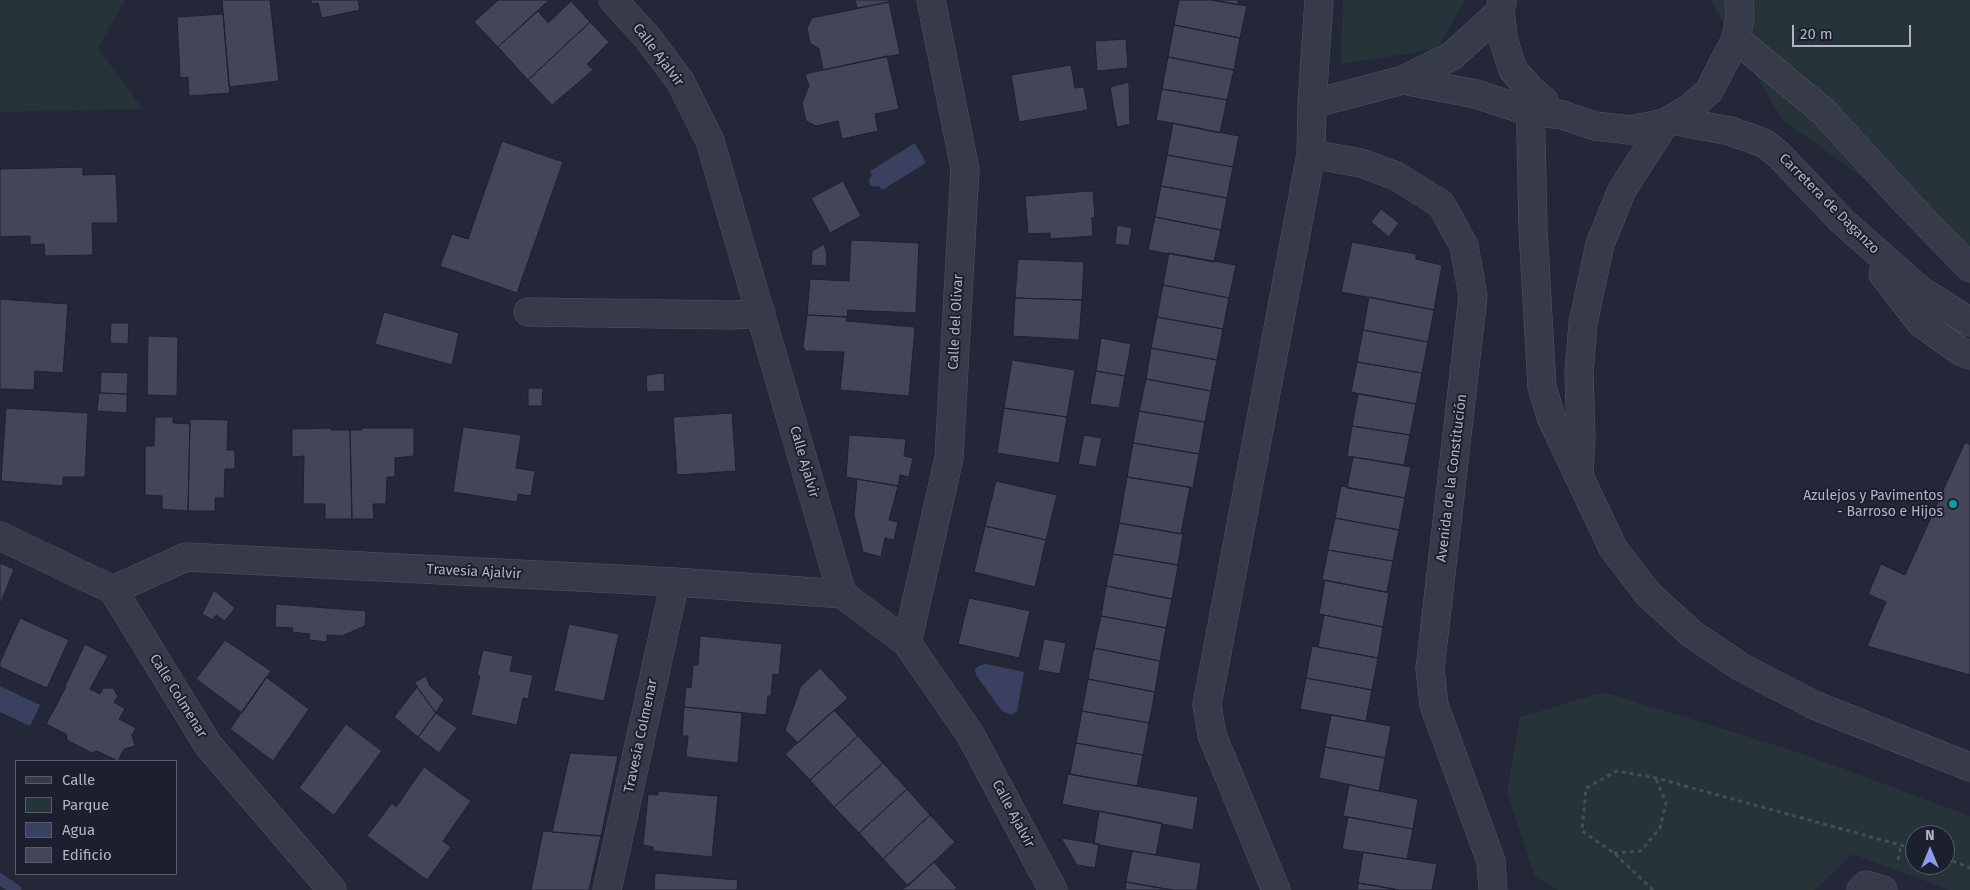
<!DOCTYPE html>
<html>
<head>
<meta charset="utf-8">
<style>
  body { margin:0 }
  #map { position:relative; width:1970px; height:890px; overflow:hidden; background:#232738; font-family:"Fira Sans",sans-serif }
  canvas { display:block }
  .legend { position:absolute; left:15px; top:760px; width:162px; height:115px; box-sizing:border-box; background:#1c1f2d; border:1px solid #585b69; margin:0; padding:6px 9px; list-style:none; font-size:15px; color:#b2b4c4 }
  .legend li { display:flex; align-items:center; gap:10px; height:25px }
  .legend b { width:25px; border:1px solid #585b69 }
  .north { position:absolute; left:1905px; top:825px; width:50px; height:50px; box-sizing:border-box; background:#1c1f2d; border:1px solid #585b69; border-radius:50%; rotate:0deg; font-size:14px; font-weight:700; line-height:20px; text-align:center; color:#b2b4c4 }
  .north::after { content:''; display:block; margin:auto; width:18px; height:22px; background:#8d9aee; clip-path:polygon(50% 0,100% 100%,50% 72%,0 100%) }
  .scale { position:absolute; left:1792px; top:25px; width:119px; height:22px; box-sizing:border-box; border:2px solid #b2b4c4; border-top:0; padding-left:6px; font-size:15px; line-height:18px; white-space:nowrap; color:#b2b4c4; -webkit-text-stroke:4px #1c1f2d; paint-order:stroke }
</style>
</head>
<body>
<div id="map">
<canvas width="1970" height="890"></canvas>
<ul class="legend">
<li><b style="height:6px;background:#373a48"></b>Calle</li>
<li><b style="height:14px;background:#26343a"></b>Parque</li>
<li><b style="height:14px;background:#3a4060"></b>Agua</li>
<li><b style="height:14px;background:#434659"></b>Edificio</li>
</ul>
<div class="north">N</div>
<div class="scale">20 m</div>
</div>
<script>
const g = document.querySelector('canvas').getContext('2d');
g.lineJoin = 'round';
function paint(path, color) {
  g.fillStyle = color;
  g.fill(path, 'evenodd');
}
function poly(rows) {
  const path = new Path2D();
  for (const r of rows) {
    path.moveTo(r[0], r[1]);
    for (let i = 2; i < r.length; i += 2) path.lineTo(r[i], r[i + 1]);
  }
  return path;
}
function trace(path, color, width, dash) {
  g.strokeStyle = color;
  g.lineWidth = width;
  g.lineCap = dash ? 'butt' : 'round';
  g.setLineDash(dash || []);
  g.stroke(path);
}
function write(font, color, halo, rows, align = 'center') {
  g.font = font + ' "Fira Sans",sans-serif';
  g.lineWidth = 4;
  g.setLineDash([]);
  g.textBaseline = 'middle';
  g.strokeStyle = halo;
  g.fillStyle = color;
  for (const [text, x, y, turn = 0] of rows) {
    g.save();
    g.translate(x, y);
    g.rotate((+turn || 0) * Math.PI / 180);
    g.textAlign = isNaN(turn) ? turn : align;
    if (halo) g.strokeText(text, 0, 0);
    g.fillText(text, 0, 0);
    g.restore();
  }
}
const green = poly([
  [0,0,125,0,98,48,143,109,0,112],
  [1343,0,1465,0,1437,49,1341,64],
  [1710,0,1970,0,1970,255,1783,120],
  [1604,692,1800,753,1970,816,1970,890,1950,890,1852,854,1815,890,1559,890,1535,877,1507,792,1520,717],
  [1915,835,1945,835,1945,865,1915,865]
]);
const water = poly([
  [915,143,926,163,882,190,879,186,876,187,870,185,869,179,872,175,870,171],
  [986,664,1024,672,1017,711,1012,715,1002,711,976,675,975,669,981,665],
  [0,686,40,705,30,726,0,712]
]);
const stream = poly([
  [0,879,16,890]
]);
const building = poly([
  [222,0,270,0,279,81,229,87,222,0],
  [311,0,358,0,360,10,322,18,318,3,312,4,311,0],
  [498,0,549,0,498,47,474,22,498,0],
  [855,0,889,0,889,2,857,8,855,0],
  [1179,0,1212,0,1247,6,1240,38,1174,25,1179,0],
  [1212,0,1238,0,1238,5,1212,0],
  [571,1,590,22,528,80,498,47,538,11,548,23,571,1],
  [889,2,900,54,823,70,819,49,810,43,807,28,812,18,889,2],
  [223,14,230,93,189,96,188,77,180,78,177,17,223,14],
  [590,22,609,42,587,64,593,70,552,105,528,80,590,22],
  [1174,25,1240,38,1234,70,1168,57,1174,25],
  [1126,39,1128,68,1097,71,1095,41,1126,39],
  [887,56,899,109,875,114,878,131,842,139,838,121,816,126,806,121,802,103,809,86,805,74,887,56],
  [1168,57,1234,70,1227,100,1162,89,1168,57],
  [1071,65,1075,88,1084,87,1088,110,1019,122,1011,75,1071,65],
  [1129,82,1130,124,1117,127,1110,87,1129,82],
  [1162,89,1227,100,1220,133,1156,120,1162,89],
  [1173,123,1239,136,1233,167,1167,155,1173,123],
  [502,141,563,162,517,293,440,266,452,234,468,239,502,141],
  [1167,155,1233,167,1227,198,1161,186,1167,155],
  [83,167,83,175,116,174,118,223,92,223,93,255,45,256,44,244,30,245,30,236,0,237,0,169,83,167],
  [843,181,861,216,830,233,811,198,843,181],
  [1161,186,1227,198,1221,230,1155,217,1161,186],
  [1089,191,1093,191,1095,217,1092,218,1093,236,1050,239,1050,233,1028,234,1025,196,1089,191],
  [1381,209,1399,223,1389,237,1371,222,1381,209],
  [1155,217,1221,230,1214,262,1148,250,1155,217],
  [1117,225,1132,228,1129,246,1115,244,1117,225],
  [851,240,919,243,916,313,848,310,847,317,807,315,810,279,849,281,851,240],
  [1352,242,1416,254,1416,259,1442,265,1434,310,1341,292,1352,242],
  [824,244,827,254,826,266,811,265,812,251,824,244],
  [1169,253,1236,265,1229,298,1163,285,1169,253],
  [1018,259,1084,262,1082,300,1015,298,1018,259],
  [1163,285,1229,298,1223,329,1157,317,1163,285],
  [1369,297,1434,310,1428,342,1363,330,1369,297],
  [1015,298,1082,300,1079,340,1013,336,1015,298],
  [0,299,68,304,63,373,35,371,34,390,0,389,0,299],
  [384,312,459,333,452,365,375,344,384,312],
  [807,315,847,317,846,321,915,327,909,396,840,390,844,352,805,351,803,346,807,315],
  [1157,317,1223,329,1217,360,1151,348,1157,317],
  [111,323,129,323,128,344,110,343,111,323],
  [1363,330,1428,342,1422,373,1357,362,1363,330],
  [148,336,178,337,177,396,147,395,148,336],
  [1101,338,1131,344,1125,376,1096,371,1101,338],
  [1151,348,1217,360,1211,391,1146,379,1151,348],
  [1012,360,1075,370,1067,417,1004,408,1012,360],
  [1357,362,1422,373,1416,404,1351,392,1357,362],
  [1096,371,1125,376,1119,408,1090,404,1096,371],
  [101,372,128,373,127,394,100,393,101,372],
  [664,373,665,391,647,392,646,375,664,373],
  [1146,379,1211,391,1205,422,1139,411,1146,379],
  [528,388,543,388,542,406,528,406,528,388],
  [99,393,127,394,127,413,97,411,99,393],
  [1358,394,1416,404,1410,435,1352,426,1358,394],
  [6,408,88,413,85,477,63,477,63,486,1,481,6,408],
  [1004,408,1067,417,1059,463,997,453,1004,408],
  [1139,411,1205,422,1199,454,1133,443,1139,411],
  [732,413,736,471,677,475,673,417,732,413],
  [155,417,173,417,173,423,190,424,188,511,162,509,162,496,145,495,145,446,154,446,155,417],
  [190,419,228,420,227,450,235,450,235,469,225,469,224,498,215,498,215,511,188,511,190,419],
  [1352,426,1410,435,1404,465,1347,456,1352,426],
  [463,427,521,435,516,468,535,471,531,496,518,494,517,502,453,492,463,427],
  [331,428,331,430,350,430,352,519,325,519,325,504,303,504,304,456,292,457,292,429,331,428],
  [362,428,414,428,414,456,395,458,395,477,387,477,386,504,373,504,374,519,352,519,350,430,362,430,362,428],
  [849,435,906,439,904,456,913,458,909,477,900,475,898,486,846,477,849,435],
  [1084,435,1102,438,1096,467,1078,464,1084,435],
  [1965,442,1970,445,1970,675,1867,646,1886,602,1868,594,1881,564,1905,575,1965,442],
  [1133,443,1199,454,1193,488,1127,477,1133,443],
  [1353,457,1411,467,1405,498,1347,488,1353,457],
  [1127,477,1190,487,1181,534,1119,523,1127,477],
  [857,479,898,486,889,520,898,522,894,540,885,538,881,557,863,552,854,515,857,479],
  [996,481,1057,495,1046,540,985,526,996,481],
  [1341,486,1405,498,1399,530,1335,518,1341,486],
  [1335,518,1399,530,1393,561,1328,550,1335,518],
  [1119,523,1183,534,1178,565,1113,554,1119,523],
  [985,526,1046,540,1035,587,974,572,985,526],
  [1328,550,1393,561,1387,592,1322,580,1328,550],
  [1113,554,1178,565,1172,599,1106,586,1113,554],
  [0,563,14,569,0,605,0,563],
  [1325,580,1389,593,1383,627,1319,614,1325,580],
  [1106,586,1172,599,1166,628,1101,616,1106,586],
  [214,590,235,608,225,621,216,615,213,620,202,614,214,590],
  [969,598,1030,611,1019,658,958,644,969,598],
  [276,604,366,611,365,626,342,636,327,635,327,642,309,640,310,634,292,632,293,628,275,627,276,604],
  [1324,615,1383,627,1378,658,1318,647,1324,615],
  [1101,616,1166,628,1160,661,1094,648,1101,616],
  [20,618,69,640,47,688,0,667,0,662,20,618],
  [569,624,619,634,604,701,554,691,569,624],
  [700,636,782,644,779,675,773,674,771,696,768,696,766,715,684,707,686,687,691,688,693,665,698,665,700,636],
  [1044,639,1066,643,1060,674,1038,670,1044,639],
  [225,640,271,671,242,713,196,679,225,640],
  [85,644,108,656,90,689,100,694,103,688,113,688,118,696,114,702,125,709,119,719,136,728,132,735,135,746,124,749,118,761,97,751,92,753,67,740,66,734,46,724,66,687,65,686,85,644],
  [1312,646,1378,658,1372,690,1306,678,1312,646],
  [1094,648,1160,661,1155,692,1088,679,1094,648],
  [483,650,513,656,510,671,533,675,528,699,523,698,517,725,471,715,480,676,477,675,483,650],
  [820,668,848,698,798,743,785,730,801,686,820,668],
  [426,676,430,686,444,699,436,713,417,687,415,682,426,676],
  [266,677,309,709,273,761,230,729,266,677],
  [1306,678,1372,690,1366,721,1300,709,1306,678],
  [1088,679,1155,692,1149,723,1082,711,1088,679],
  [417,687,436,713,418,737,394,717,417,687],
  [684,707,742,713,738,763,686,757,688,736,682,736,684,707],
  [834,710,858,736,810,780,785,754,834,710],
  [1082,711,1149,723,1143,755,1076,743,1082,711],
  [436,713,457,728,439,753,418,737,436,713],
  [1331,715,1391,726,1385,758,1325,747,1331,715],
  [346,724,382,751,334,815,299,788,346,724],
  [858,736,883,763,834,807,810,780,858,736],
  [1076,743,1143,755,1137,786,1070,774,1076,743],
  [1325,747,1385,758,1379,791,1319,778,1325,747],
  [570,753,618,756,601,836,552,832,570,753],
  [883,763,907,789,859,833,834,807,883,763],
  [424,767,471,801,443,841,451,847,427,880,367,836,392,803,396,807,424,767],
  [1068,774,1198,797,1193,830,1062,804,1068,774],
  [1349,785,1418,799,1413,829,1343,816,1349,785],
  [907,789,930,815,883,859,859,833,907,789],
  [658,791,718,796,712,857,653,851,653,847,643,845,648,794,658,795,658,791],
  [1099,811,1162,823,1156,855,1094,844,1099,811],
  [930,815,955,842,908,886,883,859,930,815],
  [1348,817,1413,829,1407,859,1342,849,1348,817],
  [543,831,601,836,589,890,531,890,543,831],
  [1061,838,1099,844,1095,868,1077,865,1061,838],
  [1132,851,1201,863,1197,890,1172,890,1126,882,1132,851],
  [1363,852,1437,864,1432,890,1399,890,1358,883,1363,852],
  [934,862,957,888,954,890,902,890,934,862],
  [655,873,738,880,737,890,654,890,655,873],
  [1126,882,1172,890,1125,890,1126,882],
  [1358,883,1378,886,1399,890,1357,890,1358,883]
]);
const path = poly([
  [1614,853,1641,851,1660,828,1666,803,1656,779],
  [1945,858,1970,868],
  [1898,860,1901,845],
  [1653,890,1614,853,1582,831,1586,788,1617,771,1656,778,1915,849]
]);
const minor = poly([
  [613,0,647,37,680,81,710,141,842,594,907,643,970,734,1053,890],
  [1502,0,1500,12,1504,42,1513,70,1530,89,1544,101],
  [1736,39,1824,112,1905,201,1970,268],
  [1403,80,1476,94,1506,104,1530,111,1562,115,1595,126,1630,130,1665,123,1690,108,1709,91,1736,39,1740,18,1739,0],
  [1530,89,1533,229,1542,387,1551,417,1613,548,1648,594,1692,634,1741,667,1814,705,1970,767],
  [1312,104,1403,80,1452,56,1500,12],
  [1672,120,1730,131,1764,143,1778,154,1842,221,1920,290,1970,322],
  [1311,154,1361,163,1396,176,1441,204,1464,246,1473,296,1430,669,1434,705,1491,861,1493,890],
  [1883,274,1921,323,1960,351,1970,355],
  [528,312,732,315,761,313],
  [1579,473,1581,436,1579,373,1583,323,1600,244,1622,190,1665,123],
  [0,536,113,590,208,745,332,890],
  [113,590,186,557,675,582,842,594],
  [907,643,949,458,965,169,931,0],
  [607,890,675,582],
  [1276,890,1212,735,1207,705,1311,154,1312,104,1319,0],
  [1861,890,1866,885,1883,890]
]);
const markers = [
  [1953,504,5,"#0f9aa8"]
];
const streetNames = [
  ["Calle Ajalvir",658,55,53],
  ["Carretera de Daganzo",1829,204,45],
  ["Calle del Olivar",956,322,-87],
  ["Calle Ajalvir",804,462,74],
  ["Avenida de la Constitución",1452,478,-83],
  ["Travesía Ajalvir",474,572,3],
  ["Calle Colmenar",178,696,58],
  ["Travesía Colmenar",641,736,-78],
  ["Calle Ajalvir",1013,814,62]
];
const poiNames = [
  ["Azulejos y Pavimentos",1943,496],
  ["- Barroso e Hijos",1943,512]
];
paint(green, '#26343a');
paint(water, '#3a4060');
trace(stream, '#3a4060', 11);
paint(building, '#434659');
trace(building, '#1e212f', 1);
trace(minor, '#525463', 29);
trace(path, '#434f56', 3, [4, 4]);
trace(minor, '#373a48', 28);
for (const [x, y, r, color] of markers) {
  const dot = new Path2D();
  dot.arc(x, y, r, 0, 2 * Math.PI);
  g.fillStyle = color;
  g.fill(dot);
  trace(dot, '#1c1f2d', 2);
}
write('14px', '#b2b4c4', '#1c1f2d', streetNames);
write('14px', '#b2b4c4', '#1c1f2d', poiNames, 'right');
</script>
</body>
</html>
